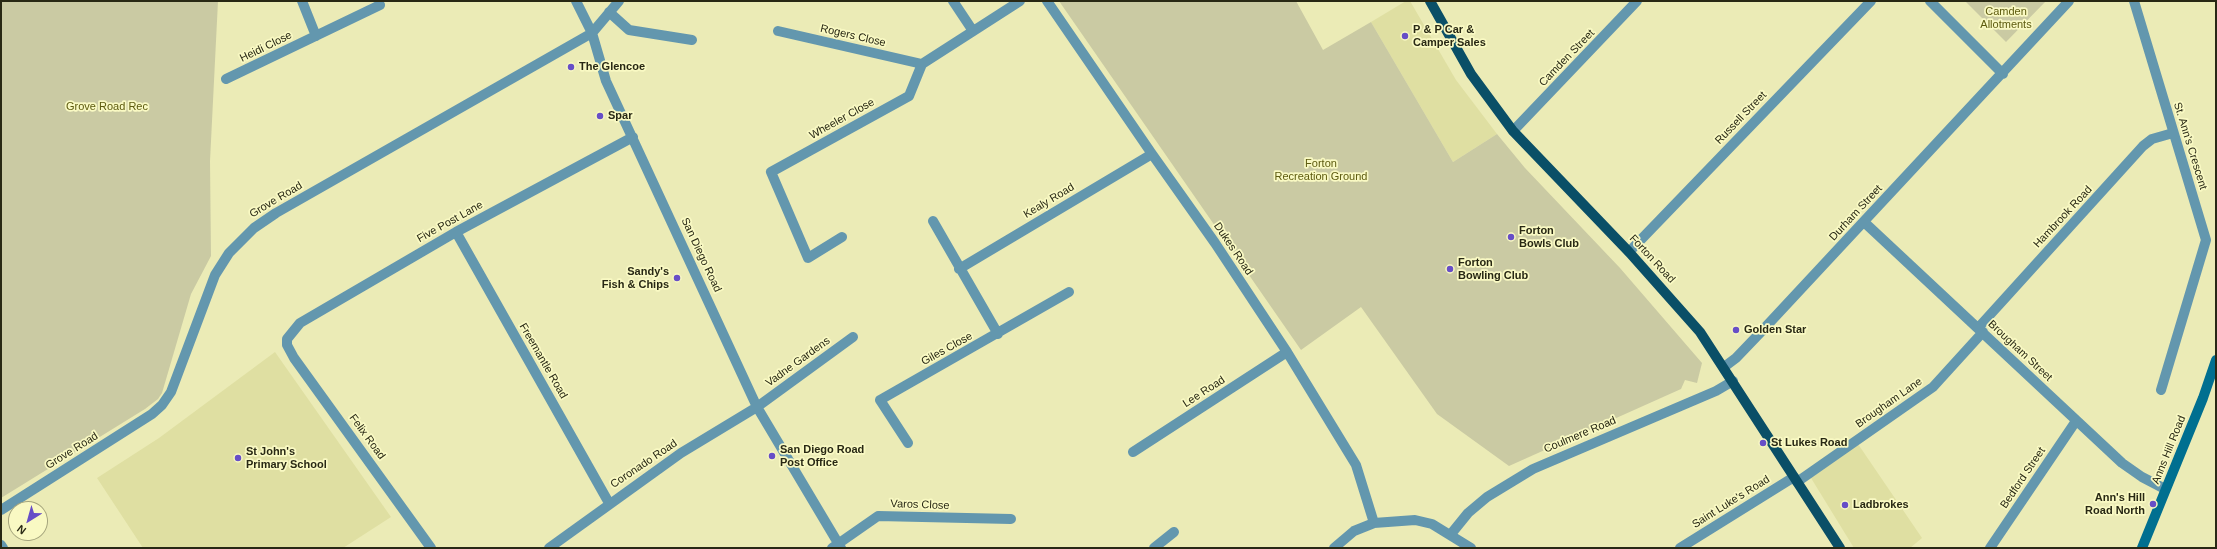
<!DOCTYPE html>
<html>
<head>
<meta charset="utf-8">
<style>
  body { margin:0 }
  #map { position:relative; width:2217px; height:549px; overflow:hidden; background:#ebebb6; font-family:Arial,sans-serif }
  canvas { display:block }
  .frame { position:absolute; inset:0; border:2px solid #282814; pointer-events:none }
  .north { position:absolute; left:8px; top:501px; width:40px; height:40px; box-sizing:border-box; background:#f9f9c3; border:1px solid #a5a57d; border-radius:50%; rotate:217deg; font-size:11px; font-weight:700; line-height:16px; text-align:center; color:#282814 }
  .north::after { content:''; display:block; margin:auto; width:14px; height:18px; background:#674ec7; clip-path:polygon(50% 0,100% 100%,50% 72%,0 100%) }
</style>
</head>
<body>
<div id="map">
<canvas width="2217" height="549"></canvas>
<div class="frame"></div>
<div class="north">N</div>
</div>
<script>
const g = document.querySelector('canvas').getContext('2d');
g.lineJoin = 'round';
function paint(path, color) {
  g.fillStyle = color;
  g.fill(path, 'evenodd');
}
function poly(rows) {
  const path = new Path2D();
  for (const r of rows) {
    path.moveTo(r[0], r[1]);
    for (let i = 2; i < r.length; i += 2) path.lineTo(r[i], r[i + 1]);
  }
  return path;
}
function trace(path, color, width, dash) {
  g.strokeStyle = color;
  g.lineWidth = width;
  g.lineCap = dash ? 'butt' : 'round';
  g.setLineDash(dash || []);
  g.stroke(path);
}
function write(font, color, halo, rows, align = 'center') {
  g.font = font + ' Arial,sans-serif';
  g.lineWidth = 3.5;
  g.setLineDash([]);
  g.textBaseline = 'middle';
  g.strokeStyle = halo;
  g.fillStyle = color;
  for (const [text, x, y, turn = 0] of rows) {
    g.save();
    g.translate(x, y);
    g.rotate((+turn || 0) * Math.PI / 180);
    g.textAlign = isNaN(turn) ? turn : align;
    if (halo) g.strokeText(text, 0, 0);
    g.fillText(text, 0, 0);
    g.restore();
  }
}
const built = poly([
  [1406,1,1410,1,1456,80,1497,134,1453,162,1371,22],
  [275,352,391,517,343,548,143,548,97,478,159,438],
  [1858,444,1922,538,1910,548,1854,548,1811,478]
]);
const green = poly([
  [1,1,218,1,210,161,211,256,191,294,162,393,158,399,145,409,1,498],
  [1059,1,1296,1,1323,50,1371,22,1453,162,1497,134,1525,168,1620,268,1702,363,1697,383,1685,380,1681,389,1509,466,1437,414,1361,307,1301,350],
  [1965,1,2046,1,2006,42]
]);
const street = poly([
  [302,1,316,36],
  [576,1,592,33,606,81,757,407,841,548],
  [953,1,973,31],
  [1047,1,1152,154,1215,243,1287,352,1356,465,1374,523],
  [1930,1,2003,74],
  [2134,1,2206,240,2161,390],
  [609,12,629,30,692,40],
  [778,31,922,64],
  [226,79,380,5],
  [1513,131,1637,1],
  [933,221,998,334],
  [1864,222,2122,463,2142,477,2165,489],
  [456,232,609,503],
  [842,237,808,258,771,172,909,96,922,64,1020,1],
  [1629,252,1871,1],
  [959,269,1152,154],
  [1978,328,2143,146,2152,139,2173,133],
  [1724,367,1736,358,1759,334,2069,1],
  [908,443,880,400,1069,292],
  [1133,452,1287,352],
  [1797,482,1933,387,1983,332],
  [1,510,152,414,162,405,171,392,215,275,229,253,254,228,276,213,592,33,619,1],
  [1451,534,1468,513,1487,497,1533,469,1716,391,1733,381],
  [1,545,3,548],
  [431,548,294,358,287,345,287,339,300,323,456,232,633,137],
  [549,548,681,453,757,407,853,337],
  [832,548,878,516,1011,519],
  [1154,548,1174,532],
  [1334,548,1354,531,1374,523,1415,520,1432,524,1471,548],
  [1680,548,1794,477],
  [1990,548,2076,421]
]);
const secondary = poly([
  [2142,548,2203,398,2216,360]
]);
const primary = poly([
  [1430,1,1471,74,1513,131,1629,252,1700,332,1840,548]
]);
const markers = [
  [1405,36,4,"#674ec7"],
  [571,67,4,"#674ec7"],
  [600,116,4,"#674ec7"],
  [1511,237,4,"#674ec7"],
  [1450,269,4,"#674ec7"],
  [677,278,4,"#674ec7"],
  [1736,330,4,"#674ec7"],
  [1763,443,4,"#674ec7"],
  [772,456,4,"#674ec7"],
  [238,458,4,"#674ec7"],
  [2153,504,4,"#674ec7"],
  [1845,505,4,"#674ec7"]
];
const parkNames = [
  ["Camden",2006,12],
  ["Allotments",2006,25],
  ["Grove Road Rec",107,107],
  ["Forton",1321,164],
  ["Recreation Ground",1321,177]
];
const poiNames = [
  ["P & P Car &",1413,30],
  ["Camper Sales",1413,43],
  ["The Glencoe",579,67],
  ["Spar",608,116],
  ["Forton",1519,231],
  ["Bowls Club",1519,244],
  ["Forton",1458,263],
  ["Bowling Club",1458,276],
  ["Sandy's",669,272,"right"],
  ["Fish & Chips",669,285,"right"],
  ["Golden Star",1744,330],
  ["St Lukes Road",1771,443],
  ["San Diego Road",780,450],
  ["Post Office",780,463],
  ["St John's",246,452],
  ["Primary School",246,465],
  ["Ann's Hill",2145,498,"right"],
  ["Road North",2145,511,"right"],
  ["Ladbrokes",1853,505]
];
const streetNames = [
  ["Rogers Close",853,36,13],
  ["Heidi Close",266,47,-26],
  ["Camden Street",1567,58,-46],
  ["Russell Street",1741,118,-46],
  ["Wheeler Close",842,119,-29],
  ["St. Ann's Crescent",2190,146,73],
  ["Grove Road",276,200,-31],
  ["Kealy Road",1049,201,-31],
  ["Durham Street",1856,213,-47],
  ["Hambrook Road",2063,217,-47],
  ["Five Post Lane",450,222,-29],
  ["Dukes Road",1233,249,56],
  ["San Diego Road",701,255,65],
  ["Forton Road",1652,259,47],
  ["Giles Close",947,349,-29],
  ["Brougham Street",2020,351,43],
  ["Freemantle Road",543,361,60],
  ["Vadne Gardens",798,362,-36],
  ["Lee Road",1204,392,-33],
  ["Brougham Lane",1889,403,-35],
  ["Coulmere Road",1580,435,-23],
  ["Felix Road",367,437,54],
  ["Anns Hill Road",2169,450,-68],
  ["Grove Road",72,451,-32],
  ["Coronado Road",644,464,-34],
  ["Bedford Street",2023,478,-56],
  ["Saint Luke's Road",1731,502,-32],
  ["Varos Close",920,505,2]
];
paint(built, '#dfdfa2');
paint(green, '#cacaa3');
trace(street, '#6397ae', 10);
trace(secondary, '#006f90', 10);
trace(primary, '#0a4f67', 10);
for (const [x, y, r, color] of markers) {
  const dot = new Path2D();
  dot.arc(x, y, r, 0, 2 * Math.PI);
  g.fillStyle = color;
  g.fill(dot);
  trace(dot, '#f9f9c3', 1.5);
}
write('11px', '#5d5b0f', '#f9f9c3', parkNames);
write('bold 11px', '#282814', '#f9f9c3', poiNames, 'left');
write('11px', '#282814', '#f9f9c3', streetNames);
</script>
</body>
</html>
